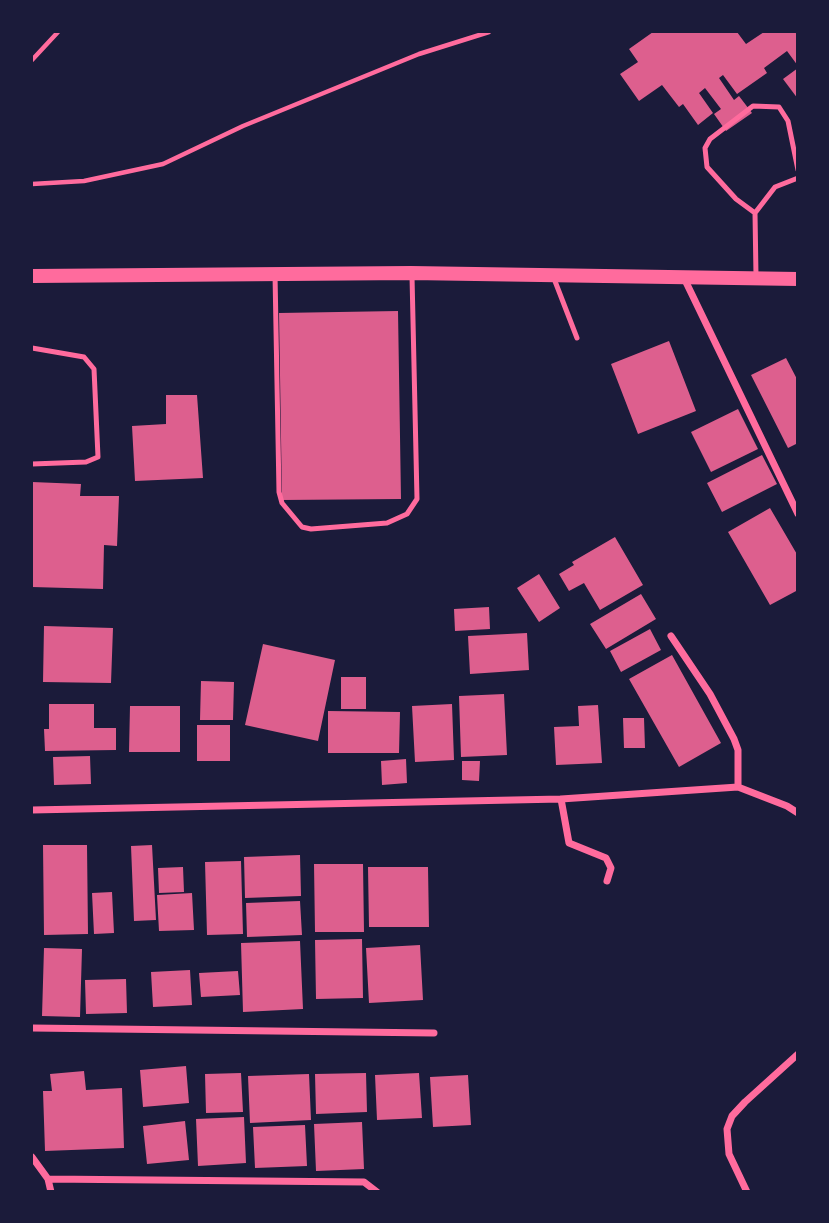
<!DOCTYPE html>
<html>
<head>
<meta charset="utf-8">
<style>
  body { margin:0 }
  #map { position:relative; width:829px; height:1223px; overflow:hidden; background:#1b1b3a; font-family:Manrope,sans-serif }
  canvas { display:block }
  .frame { position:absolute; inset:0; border:33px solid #1b1b3a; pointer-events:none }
</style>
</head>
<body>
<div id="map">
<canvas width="829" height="1223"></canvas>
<div class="frame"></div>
</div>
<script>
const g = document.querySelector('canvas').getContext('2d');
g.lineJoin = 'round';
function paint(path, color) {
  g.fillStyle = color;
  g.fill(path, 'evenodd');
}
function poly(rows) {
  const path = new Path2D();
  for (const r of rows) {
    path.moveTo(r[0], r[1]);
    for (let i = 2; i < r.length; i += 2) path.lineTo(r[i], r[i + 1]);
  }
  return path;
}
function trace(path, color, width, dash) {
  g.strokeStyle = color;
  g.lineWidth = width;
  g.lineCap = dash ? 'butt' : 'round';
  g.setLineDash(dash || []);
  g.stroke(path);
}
const building = poly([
  [653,32,737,32,746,44,764,32,795,32,798,36,798,66,787,51,764,68,767,73,737,94,723,75,719,78,734,100,739,96,752,113,726,131,714,114,721,109,705,88,699,93,713,113,698,125,683,104,679,107,662,85,639,101,620,74,638,62,629,49],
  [798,68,798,99,783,79],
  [398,311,401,499,282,500,279,313],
  [669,341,696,411,638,434,611,364],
  [786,358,798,381,798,443,788,448,751,375],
  [166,395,197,395,203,478,135,481,132,426,166,424],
  [738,409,758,449,711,472,691,432],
  [762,455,777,484,722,512,707,483],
  [32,482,81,484,80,496,119,496,117,546,104,545,103,589,32,587],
  [770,508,798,556,798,590,770,605,728,532],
  [615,537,643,585,600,610,584,583,569,591,559,574,574,565,572,562],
  [539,574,560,608,539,622,517,588],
  [641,594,656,619,606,649,590,624],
  [489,607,490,629,455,631,454,609],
  [44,626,113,628,111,683,43,682],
  [650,629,661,650,621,672,610,651],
  [527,633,529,670,470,674,468,636],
  [263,644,335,660,318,741,245,725],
  [672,655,721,743,679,767,629,679],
  [341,677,366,677,366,709,341,709],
  [201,681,234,682,233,720,200,720],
  [504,694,507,755,461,757,459,696],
  [49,704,94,704,94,728,116,728,116,750,45,751,44,729,49,729],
  [452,704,454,760,415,762,412,706],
  [598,705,602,763,556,765,554,727,579,726,578,706],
  [130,706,180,706,180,752,129,752],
  [328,711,400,712,399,753,328,753],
  [623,718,644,718,645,748,624,748],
  [197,725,230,725,230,761,197,761],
  [90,756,91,784,54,785,53,757],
  [406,759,407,783,382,785,381,761],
  [462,761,480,761,479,781,462,780],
  [43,845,87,845,88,934,44,935],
  [152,845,156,920,134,921,131,846],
  [300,855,301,896,245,898,244,857],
  [241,861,243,934,207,935,205,862],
  [314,864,363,864,364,932,315,932],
  [183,867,184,892,159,893,158,868],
  [368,867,428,867,429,927,369,927],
  [112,892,114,933,94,934,92,893],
  [192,893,194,930,159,931,157,895],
  [300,901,302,935,247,937,246,903],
  [362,939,363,998,316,999,315,940],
  [300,941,303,1009,243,1012,241,943],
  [420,945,423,1000,369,1003,366,948],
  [44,948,82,949,80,1017,42,1016],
  [190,970,192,1005,153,1007,151,972],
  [238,971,240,995,201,997,199,973],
  [126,979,127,1013,86,1014,85,980],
  [186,1066,189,1103,143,1107,140,1070],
  [84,1071,86,1090,122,1088,124,1148,45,1151,43,1091,52,1091,50,1074],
  [241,1073,243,1112,206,1113,205,1074],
  [366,1073,367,1112,316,1114,315,1074],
  [419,1073,422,1118,377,1120,375,1075],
  [309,1074,311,1120,250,1123,248,1076],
  [468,1075,471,1125,433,1127,430,1077],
  [244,1117,246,1163,198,1166,196,1119],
  [185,1121,189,1160,147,1164,143,1126],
  [362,1122,364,1169,316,1171,314,1124],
  [305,1125,307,1166,255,1168,253,1127]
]);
const path = poly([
  [32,60,58,32],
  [32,184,84,181,163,164,243,126,419,54,489,32]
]);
const service = poly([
  [755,213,736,199,707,167,705,148,710,139,753,106,779,107,788,121,798,170],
  [275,274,279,492,282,503,302,527,311,529,387,523,407,514,417,499,412,276],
  [553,276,577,338],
  [756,276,755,213,775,187,798,178],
  [32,348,84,357,94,369,98,457,86,462,32,464]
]);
const minor = poly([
  [684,278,798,514],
  [671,636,710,694,734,739,738,750,738,787],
  [561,799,569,843,606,858,611,868,607,881],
  [32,810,561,799,738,787,787,806,798,813],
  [32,1028,434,1033],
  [32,1157,48,1179,51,1192],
  [48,1179,364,1182,377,1192],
  [747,1192,729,1154,727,1129,732,1116,745,1102,798,1054]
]);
const secondary = poly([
  [32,276,411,273,798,279]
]);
paint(building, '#dd5f8e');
trace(path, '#ff6b9d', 4.5);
trace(service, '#ff6b9d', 5);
trace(minor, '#ff6b9d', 7);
trace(secondary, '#ff6b9d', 14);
</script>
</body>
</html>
